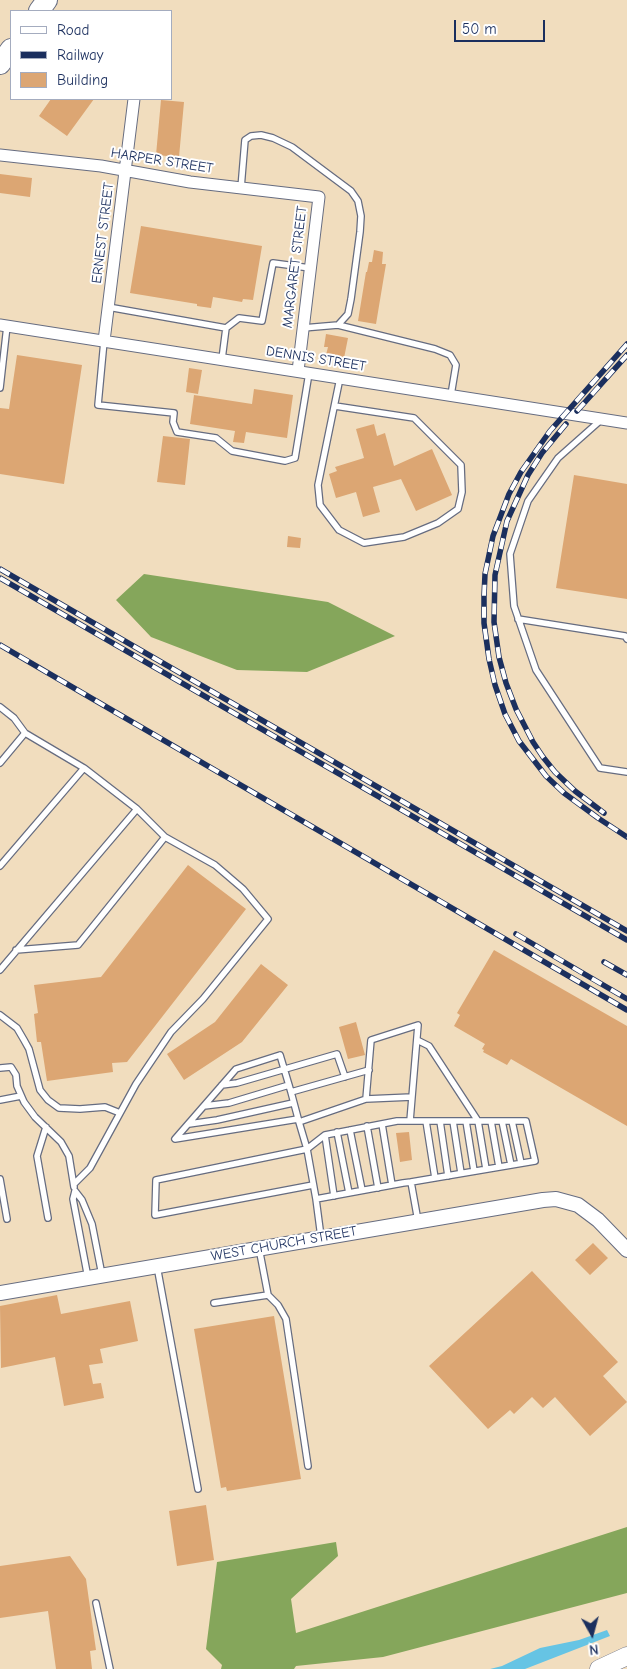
<!DOCTYPE html>
<html>
<head>
<meta charset="utf-8">
<style>
  body { margin:0 }
  #map { position:relative; width:627px; height:1669px; overflow:hidden; background:#f1ddbe; font-family:"Comic Neue",sans-serif }
  canvas { display:block }
  .legend { position:absolute; left:10px; top:10px; width:162px; height:90px; box-sizing:border-box; background:#fff; border:1px solid #a4acbf; margin:0; padding:6px 9px; list-style:none; font-size:15px; color:#1b2f5e }
  .legend li { display:flex; align-items:center; gap:10px; height:25px }
  .legend b { width:25px; border:1px solid #a4acbf }
  .north { position:absolute; left:567px; top:1609px; width:50px; height:50px; -webkit-text-stroke:4px #fff; paint-order:stroke; rotate:173deg; font-size:14px; font-weight:700; line-height:20px; text-align:center; color:#1b2f5e }
  .north::after { content:''; display:block; margin:auto; width:18px; height:22px; background:#1b2f5e; clip-path:polygon(50% 0,100% 100%,50% 72%,0 100%) }
  .scale { position:absolute; left:454px; top:20px; width:91px; height:22px; box-sizing:border-box; border:2px solid #1b2f5e; border-top:0; padding-left:6px; font-size:15px; line-height:18px; white-space:nowrap; color:#1b2f5e; -webkit-text-stroke:4px #fff; paint-order:stroke }
</style>
</head>
<body>
<div id="map">
<canvas width="627" height="1669"></canvas>
<ul class="legend">
<li><b style="height:6px;background:#fff"></b>Road</li>
<li><b style="height:6px;background:#1b2f5e"></b>Railway</li>
<li><b style="height:14px;background:#dca673"></b>Building</li>
</ul>
<div class="north">N</div>
<div class="scale">50 m</div>
</div>
<script>
const g = document.querySelector('canvas').getContext('2d');
g.lineJoin = 'round';
function paint(path, color) {
  g.fillStyle = color;
  g.fill(path, 'evenodd');
}
function poly(rows) {
  const path = new Path2D();
  for (const r of rows) {
    path.moveTo(r[0], r[1]);
    for (let i = 2; i < r.length; i += 2) path.lineTo(r[i], r[i + 1]);
  }
  return path;
}
function trace(path, color, width, dash) {
  g.strokeStyle = color;
  g.lineWidth = width;
  g.lineCap = dash ? 'butt' : 'round';
  g.setLineDash(dash || []);
  g.stroke(path);
}
function write(font, color, halo, rows, align = 'center') {
  g.font = font + ' "Comic Neue",sans-serif';
  g.lineWidth = 4;
  g.setLineDash([]);
  g.textBaseline = 'middle';
  g.strokeStyle = halo;
  g.fillStyle = color;
  for (const [text, x, y, turn = 0] of rows) {
    g.save();
    g.translate(x, y);
    g.rotate((+turn || 0) * Math.PI / 180);
    g.textAlign = isNaN(turn) ? turn : align;
    if (halo) g.strokeText(text, 0, 0);
    g.fillText(text, 0, 0);
    g.restore();
  }
}
const forest = poly([
  [144,574,328,602,395,636,307,672,237,670,151,637,116,600],
  [627,1527,627,1593,383,1657,296,1666,294,1669,221,1669,222,1665,206,1649,217,1562,336,1542,338,1556,291,1599,296,1633]
]);
const water = poly([
  [607,1630,610,1636,525,1669,490,1669,502,1666,540,1648,579,1640]
]);
const building = poly([
  [51,99,94,99,67,136,39,116],
  [161,100,184,102,179,157,156,155],
  [0,174,32,178,30,197,0,193],
  [141,226,262,246,253,300,243,299,242,302,213,297,211,308,197,306,197,304,130,293],
  [374,250,383,252,382,264,386,264,376,324,358,321,366,272,367,272,369,262,372,262],
  [326,334,348,338,344,358,326,355,328,347,324,347],
  [17,355,82,365,64,484,0,474,0,408,9,409],
  [189,368,202,370,198,394,186,392],
  [254,389,293,395,287,438,246,432,244,443,233,442,235,431,190,424,194,395,252,404],
  [374,424,377,436,385,433,394,466,432,449,452,495,416,511,401,479,373,487,380,512,363,517,356,492,336,498,329,474,337,471,335,467,364,458,356,429],
  [163,436,190,439,185,485,157,482],
  [574,475,627,484,627,599,556,588],
  [288,536,301,538,300,548,287,547],
  [188,865,246,909,127,1062,112,1063,113,1072,47,1081,41,1042,37,1042,34,1014,38,1013,34,985,101,977],
  [494,950,627,1026,627,1126,511,1059,507,1065,483,1052,484,1050,482,1049,485,1044,454,1026,460,1015,457,1013],
  [261,964,288,985,242,1042,184,1080,167,1054,215,1022],
  [356,1022,365,1055,348,1059,339,1027],
  [409,1132,412,1160,400,1162,396,1133],
  [593,1243,608,1258,590,1275,575,1260],
  [532,1271,618,1362,603,1376,627,1402,590,1436,555,1397,543,1408,532,1397,514,1414,510,1410,488,1429,429,1366],
  [57,1295,61,1314,130,1301,138,1341,100,1349,103,1363,89,1365,93,1384,101,1383,104,1398,64,1406,55,1357,1,1368,0,1306],
  [274,1316,301,1479,227,1491,226,1487,221,1488,194,1329],
  [206,1505,214,1560,177,1566,169,1511],
  [70,1556,86,1579,96,1650,90,1651,92,1669,56,1669,48,1611,0,1618,0,1566]
]);
const service = poly([
  [241,188,245,140,251,136,261,135,273,138,292,147,351,191,358,201,361,216,360,232,351,299,348,314,338,325],
  [108,307,226,328,222,359],
  [226,328,239,318,262,321,273,263,310,268],
  [303,328,338,325,435,349,450,355,456,365,451,395],
  [104,341,98,405,174,413,173,422,177,432,216,438,232,451,285,461,295,458,309,373],
  [0,388,7,326],
  [335,406,414,418,461,465,462,492,458,509,438,523,404,537,364,543,339,530,320,505,318,485,340,378],
  [602,419,558,458,528,501,510,554,514,606,536,670,600,768,627,772],
  [518,619,625,636,627,639],
  [0,707,14,718,25,733,84,768,137,809,165,837,215,865,243,889,268,919,203,999,171,1032,136,1084,90,1168,74,1184],
  [0,763,25,733],
  [0,866,84,768],
  [16,950,78,945,165,837],
  [0,970,137,809],
  [0,1015,17,1028,24,1040,29,1049,40,1090,48,1100,59,1108,80,1109,105,1107,120,1113],
  [417,1040,429,1046,478,1121,486,1169],
  [0,1068,11,1067,16,1075,17,1086,24,1102,35,1117,61,1142,69,1156,74,1187],
  [222,1085,237,1083,337,1054,345,1077],
  [291,1092,280,1055,236,1069,175,1139,298,1119],
  [366,1099,412,1097],
  [0,1100,21,1096],
  [204,1106,229,1103,289,1085],
  [426,1121,435,1178],
  [440,1121,448,1176],
  [453,1121,461,1173],
  [466,1121,474,1171],
  [491,1121,499,1167],
  [502,1121,511,1165],
  [512,1121,521,1163],
  [299,1122,291,1092,369,1070],
  [189,1124,217,1120,293,1103],
  [382,1124,392,1185],
  [367,1126,378,1188],
  [46,1127,37,1156,48,1218],
  [350,1130,362,1190],
  [337,1132,349,1193],
  [325,1135,334,1196],
  [0,1179,7,1219],
  [313,1185,155,1215,156,1180,307,1149,299,1122,366,1099,371,1040,418,1025,410,1121],
  [316,1199,307,1149,325,1135,397,1121,526,1121,535,1161,411,1182],
  [321,1237,316,1199,403,1183,411,1182,418,1221],
  [259,1248,268,1295,278,1305,286,1319,308,1466],
  [157,1266,198,1489],
  [88,1278,73,1199,75,1191,82,1200,92,1224,102,1275],
  [214,1303,268,1295],
  [96,1603,110,1669]
]);
const minor = poly([
  [0,155,101,166,190,182,319,197,298,371],
  [0,325,627,423],
  [104,341,134,99]
]);
const tertiary = poly([
  [0,1293,543,1200,556,1199,578,1205,598,1220,627,1250]
]);
const primary = poly([
  [599,1669,627,1656]
]);
const motorway = poly([
  [39,11,47,0],
  [0,64,11,49]
]);
const rail = poly([
  [627,344,550,431,521,472,509,494,493,536,485,574,484,596,484,623,489,659,495,685,505,714,519,741,546,776,564,793,598,818,627,837],
  [577,411,627,355],
  [566,424,542,453,528,475,507,521,495,575,494,622,499,657,506,683,516,709,533,742,543,757,555,772,575,791,604,813],
  [0,569,627,931],
  [0,578,627,940],
  [0,645,627,1010],
  [516,934,627,999],
  [604,962,627,975]
]);
const streetNames = [
  ["HARPER STREET",162,161,9],
  ["ERNEST STREET",103,233,-83],
  ["MARGARET STREET",295,267,-83],
  ["DENNIS STREET",316,359,9],
  ["WEST CHURCH STREET",284,1244,-10]
];
paint(forest, '#85a65b');
paint(water, '#66c4e4');
paint(building, '#dca673');
trace(service, '#666c80', 8);
trace(minor, '#666c80', 13);
trace(tertiary, '#666c80', 16);
trace(primary, '#666c80', 19);
trace(motorway, '#666c80', 22);
trace(service, '#fff', 5.5);
trace(minor, '#fff', 11);
trace(tertiary, '#fff', 14);
trace(primary, '#fff', 18);
trace(motorway, '#fff', 20);
trace(rail, '#1b2f5e', 5.5);
trace(rail, '#fff', 4, [11]);
write('14px', '#1b2f5e', '#fff', streetNames);
</script>
</body>
</html>
